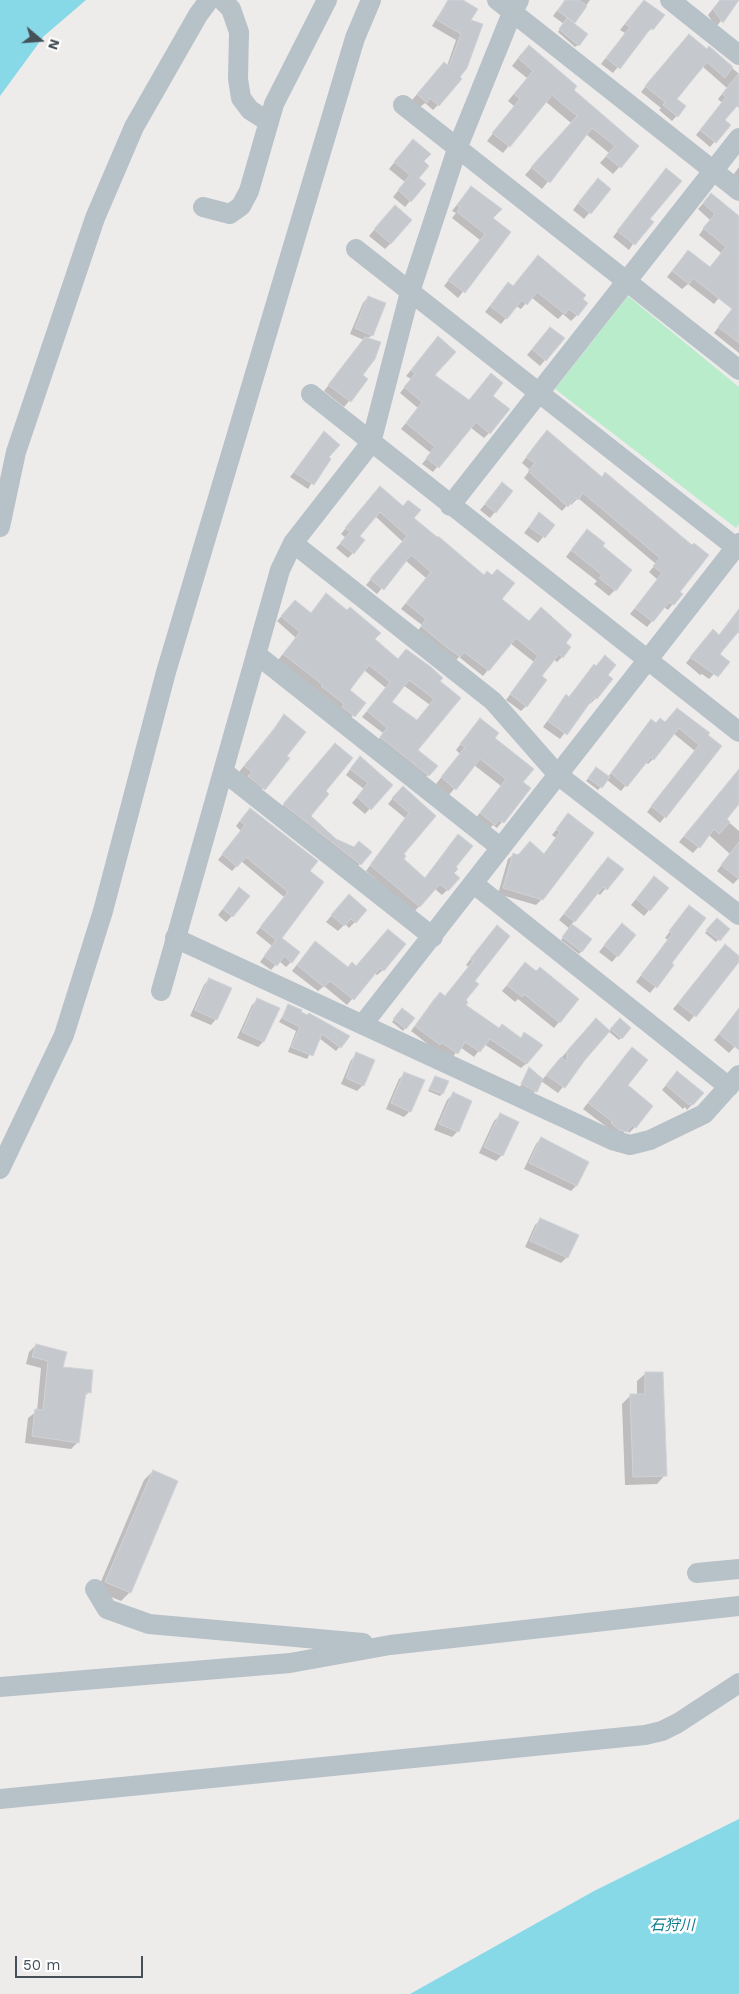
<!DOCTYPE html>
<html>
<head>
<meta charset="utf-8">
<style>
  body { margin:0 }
  #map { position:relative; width:739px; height:1994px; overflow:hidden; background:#eeebeb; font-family:"Work Sans",sans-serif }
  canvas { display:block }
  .north { position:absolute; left:15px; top:15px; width:50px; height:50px; -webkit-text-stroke:4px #fff; paint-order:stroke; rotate:108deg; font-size:14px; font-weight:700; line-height:20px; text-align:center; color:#455058 }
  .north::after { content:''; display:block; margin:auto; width:18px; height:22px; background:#455058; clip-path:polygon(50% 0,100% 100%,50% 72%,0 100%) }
  .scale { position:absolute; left:15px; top:1956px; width:128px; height:22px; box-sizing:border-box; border:2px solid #455058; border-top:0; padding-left:6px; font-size:15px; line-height:18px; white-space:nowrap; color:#455058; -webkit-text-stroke:4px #fff; paint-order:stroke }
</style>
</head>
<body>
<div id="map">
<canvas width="739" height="1994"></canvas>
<div class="north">N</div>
<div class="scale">50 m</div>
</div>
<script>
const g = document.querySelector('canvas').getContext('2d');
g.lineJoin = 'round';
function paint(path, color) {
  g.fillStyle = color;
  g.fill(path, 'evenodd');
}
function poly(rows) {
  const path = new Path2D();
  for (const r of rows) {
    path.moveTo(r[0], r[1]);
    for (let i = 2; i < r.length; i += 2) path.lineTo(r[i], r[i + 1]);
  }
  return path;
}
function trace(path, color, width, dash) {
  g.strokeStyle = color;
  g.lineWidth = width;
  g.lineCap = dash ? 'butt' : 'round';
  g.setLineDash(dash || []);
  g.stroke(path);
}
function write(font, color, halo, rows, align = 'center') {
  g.font = font + ' "Work Sans","Noto Sans JP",sans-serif';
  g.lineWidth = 5;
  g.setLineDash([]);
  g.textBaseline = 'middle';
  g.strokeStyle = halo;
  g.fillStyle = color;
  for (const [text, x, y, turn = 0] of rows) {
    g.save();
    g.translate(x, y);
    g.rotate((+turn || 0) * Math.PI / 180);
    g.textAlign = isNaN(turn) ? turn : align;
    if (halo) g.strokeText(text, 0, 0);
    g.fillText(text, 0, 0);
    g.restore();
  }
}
const green = poly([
  [628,296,739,387,739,524,736,528,555,389]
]);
const water = poly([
  [0,0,86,0,44,36,0,96],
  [739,1819,739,1994,410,1994,594,1891]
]);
const shadow = poly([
  [448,0,461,0,470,21,438,105,433,110,425,103,420,107,412,100,439,69,447,66,456,40,432,26],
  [565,0,590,0,573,24,578,45,575,47,558,32,564,24,553,16],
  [720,0,738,0,716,27,708,15],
  [639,6,652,29,645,33,613,73,601,64,625,33,620,30],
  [684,40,707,50,709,48,739,74,739,102,723,121,729,125,710,147,696,135,722,103,718,99,727,88,702,66,676,99,685,107,672,121,659,110,661,108,641,92],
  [522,53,572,90,638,146,613,174,600,163,609,153,586,134,542,189,525,175,571,123,545,101,503,153,487,141,514,106,508,101,527,78,512,66],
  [407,147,423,162,410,201,405,207,393,197,405,182,389,169],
  [739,167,739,184,731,178],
  [666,169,649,220,629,250,613,237],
  [592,185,610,189,584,219,573,210],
  [471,187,492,218,509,232,458,298,444,286,480,240,452,218,456,213,452,211],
  [706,200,739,219,739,272,714,304,688,284,682,289,667,277,683,257,709,269,721,253,699,235,710,220,698,209],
  [389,212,390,244,385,249,369,236],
  [512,287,581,299,577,315,571,321,563,314,558,319,531,297,521,309,516,306,501,324,485,312,503,289],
  [368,297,372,335,367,339,361,375,367,380,344,407,324,391,364,340,350,334,363,303],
  [739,308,739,353,714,333,731,311],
  [545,334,545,360,540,366,527,355],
  [433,343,433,375,468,401,491,396,489,433,484,438,470,427,433,472,422,464,431,453,401,429,418,408,400,393,411,379,406,376],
  [324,433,327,458,308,489,290,477],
  [541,437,601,478,692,547,678,592,681,594,668,610,664,607,647,627,630,614,658,580,649,572,656,564,578,498,571,505,569,503,562,511,524,478,530,470,522,463],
  [502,484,495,512,490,518,480,510],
  [374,493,412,518,500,599,529,622,565,643,562,657,557,662,553,659,540,676,526,706,521,711,506,700,534,662,510,643,483,676,459,657,454,662,417,632,422,625,401,609,426,578,405,560,377,594,366,585,403,542,375,516,358,536,353,553,348,558,336,548,346,538,341,534],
  [539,514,553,525,538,543,524,533],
  [581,537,601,547,615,590,609,596,594,584,597,581,566,557],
  [290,607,373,639,397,660,438,681,459,698,416,750,428,775,423,780,376,743,383,733,362,717,386,688,364,670,348,690,364,703,348,721,317,692,318,691,278,660,296,638,277,621],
  [403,685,430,705,416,722,390,702],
  [739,610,739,633,737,632,718,654,714,674,709,679,702,674,700,675,686,663,708,636,719,636],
  [589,672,606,675,611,679,596,698,590,704,588,702,560,739,543,727,561,702,566,696,568,698],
  [284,716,285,756,259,794,239,772],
  [664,724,707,736,720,746,660,823,647,812,695,751,673,733,653,759,648,764,645,762,621,791,607,780,598,790,586,781,594,771,608,777,646,726],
  [474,726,493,739,521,783,529,789,497,828,493,825,488,830,475,819,501,786,474,765,449,795,436,784,460,754,456,750],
  [331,749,324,791,309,816,360,864,355,869,280,809],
  [355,763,391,785,365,814,352,803,364,789,346,775],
  [739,776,739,803,725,819,739,831,739,878,733,884,717,871,730,854,709,835,693,853,679,842,731,780],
  [398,792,435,816,403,854,402,859,424,879,458,835,455,868,447,890,442,895,435,889,414,912,366,871,405,818,388,804],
  [245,814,308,872,280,938,291,962,286,967,279,961,271,970,260,962,272,946,256,933,284,897,241,861,232,871,218,860,241,831,236,826],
  [569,814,542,899,536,905,498,894,508,859,514,854,543,855,556,838,552,835],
  [602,864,622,869,600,895,597,893,571,925,591,940,579,954,561,940,570,929,559,920],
  [649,883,649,910,644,916,631,905],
  [234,895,232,916,226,922,218,915],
  [343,902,355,922,349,928,345,924,338,931,326,922],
  [684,913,670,963,673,965,650,993,636,982,668,940,665,938],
  [717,919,728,929,716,942,705,933],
  [617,930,617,956,612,962,599,952],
  [492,932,474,981,464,1000,464,1005,499,1030,520,1039,525,1034,527,1063,521,1068,484,1044,474,1057,460,1047,452,1058,434,1049,411,1031,434,999,440,994,444,997,469,967,466,965],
  [382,936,383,970,377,975,374,973,347,1005,324,986,318,991,292,971,310,948,347,968,356,967],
  [720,952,739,958,739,961,689,1022,673,1009],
  [520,970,559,1022,554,1028,518,999,515,1002,502,991],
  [209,979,216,1019,211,1025,190,1016,204,985],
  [257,1000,263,1042,258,1047,237,1038,252,1005],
  [289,1005,348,1037,336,1051,319,1038,307,1059,288,1052,296,1031,279,1022],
  [739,1010,739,1042,729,1053,714,1040],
  [400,1012,405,1028,403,1031,392,1022],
  [620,1020,629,1029,619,1040,608,1031,558,1093,541,1081,534,1093,520,1087,529,1069,542,1080,590,1025,609,1031],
  [357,1054,363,1085,357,1091,341,1084,351,1060],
  [627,1054,626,1086,635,1127,629,1133,626,1130,620,1137,583,1109],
  [405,1073,410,1111,404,1117,386,1109,399,1079],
  [435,1077,442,1094,440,1096,428,1091],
  [672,1078,702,1093,687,1110,685,1107,683,1109,662,1090],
  [453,1094,458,1131,452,1137,434,1130,447,1100],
  [500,1115,502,1155,496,1161,479,1153,494,1121],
  [541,1138,576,1186,571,1191,524,1169,536,1144],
  [541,1219,567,1257,561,1263,525,1247,535,1225],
  [36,1345,89,1392,84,1397,78,1442,71,1449,25,1443,28,1418,37,1411,41,1368,26,1364,29,1352],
  [646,1373,665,1475,657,1484,625,1485,622,1404,630,1396,637,1395,637,1381],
  [153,1471,130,1592,121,1601,97,1591,144,1480]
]);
const building = poly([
  [448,0,463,0,478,9,471,20,483,24,467,68,460,77,462,79,439,106,430,98,427,103,417,94,444,62,449,66,461,34,437,20,448,0],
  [565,0,579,0,587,6,575,23,558,11,565,0],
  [644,0,665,15,653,30,651,28,620,69,606,58,630,27,625,24,644,0],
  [720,0,739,0,723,23,713,9,720,0],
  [567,18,588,34,579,46,559,29,567,18],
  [689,34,707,49,709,46,733,67,725,78,707,62,677,99,686,106,678,117,663,105,665,102,645,86,689,34],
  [529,45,577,86,574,90,639,146,621,168,606,156,615,146,592,128,550,183,531,167,577,116,552,95,510,147,492,133,520,99,514,94,533,71,518,58,529,45],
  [739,73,739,108,737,106,725,120,731,125,716,143,700,130,726,97,722,94,739,73],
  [413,139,431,154,424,161,429,166,419,178,426,184,411,202,398,190,410,175,394,162,413,139],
  [666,168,682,181,650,219,654,222,635,245,617,231,666,168],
  [598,178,611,189,591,214,578,203,598,178],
  [471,186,502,209,493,218,511,232,465,293,448,280,485,234,457,212,460,207,457,205,471,186],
  [711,193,739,216,739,343,718,327,732,309,693,278,689,284,672,271,688,250,710,267,726,247,703,228,715,214,703,203,711,193],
  [395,205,412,220,391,244,374,229,395,205],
  [538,255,586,295,583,299,588,303,578,316,569,309,565,314,537,292,527,305,522,300,507,319,490,306,508,282,513,286,538,255],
  [368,296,386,303,373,336,355,328,368,296],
  [550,327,565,338,546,361,532,349,550,327],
  [438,336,456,352,435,375,469,400,491,373,503,383,493,396,510,409,490,434,476,422,439,468,426,458,435,447,406,423,422,402,404,387,415,374,411,370,438,336],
  [365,337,381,342,375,359,363,375,368,379,351,402,328,385,365,337],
  [547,430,602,477,605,472,692,545,694,543,709,555,680,592,683,594,674,605,669,602,653,622,635,608,662,573,653,566,660,558,583,493,578,500,575,498,568,507,528,471,535,463,526,457,547,430],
  [324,431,340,445,329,457,331,459,314,485,294,472,324,431],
  [502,482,513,491,496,513,485,504,502,482],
  [380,486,403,506,408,500,421,510,414,518,437,537,438,536,484,575,487,571,492,575,497,569,515,583,502,599,529,621,541,607,572,635,566,643,571,647,563,658,559,654,542,676,547,680,527,707,510,694,538,656,516,638,489,671,464,652,460,657,445,646,421,626,426,619,406,603,431,572,411,555,384,590,370,579,407,536,380,512,360,536,365,540,354,554,340,543,350,532,345,528,380,486],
  [539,512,555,525,545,538,529,527,539,512],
  [587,529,605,543,603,546,632,570,616,591,599,578,602,575,571,550,587,529],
  [326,593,347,610,350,607,381,633,375,639,398,659,406,649,431,667,443,678,440,681,461,698,418,750,438,766,429,776,380,737,387,728,367,711,390,682,369,665,350,690,366,703,355,717,342,707,344,704,321,686,323,685,283,654,300,632,281,616,295,600,311,613,326,593],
  [409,680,434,699,417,720,392,702,409,680],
  [739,609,739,631,720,654,730,662,718,677,690,657,713,629,719,635,739,609],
  [605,655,616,665,608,675,613,679,597,699,594,697,567,735,548,721,566,694,569,697,594,664,596,666,605,655],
  [677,708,710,733,708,735,722,746,666,818,651,806,699,745,679,728,654,760,651,757,627,787,611,773,651,719,656,723,660,718,665,722,677,708],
  [284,714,306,732,287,756,290,758,265,790,248,776,252,772,244,766,270,735,284,714],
  [480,718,499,733,495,738,534,769,523,782,531,788,504,823,499,820,495,825,480,813,506,779,480,759,456,790,441,777,465,747,460,744,480,718],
  [335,743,353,758,326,791,329,794,311,816,336,839,354,847,359,841,372,852,361,865,283,804,335,743],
  [360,756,393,785,371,810,357,797,368,783,350,769,360,756],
  [596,767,610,777,602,788,588,778,596,767],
  [739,769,739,804,727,819,730,822,719,834,714,829,700,848,684,836,739,769],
  [403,786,436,816,404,854,406,856,404,859,425,878,458,834,473,846,456,867,458,869,454,873,460,878,448,891,440,884,420,907,370,865,409,813,392,798,403,786],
  [250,808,318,861,310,871,324,882,282,938,300,952,292,963,284,956,277,966,264,956,276,940,260,927,288,892,246,857,237,867,222,854,245,825,240,821,250,808],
  [568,813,594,833,543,900,503,888,513,853,518,855,530,841,544,854,560,832,556,829,568,813],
  [739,842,739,879,721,865,739,842],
  [608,857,624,869,607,890,603,887,575,922,564,914,608,857],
  [654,876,669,888,650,911,636,899,654,876],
  [239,887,250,896,233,917,223,909,239,887],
  [349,894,367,910,356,923,351,919,344,926,331,915,349,894],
  [689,905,706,918,672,963,674,965,657,988,641,975,672,934,669,931,689,905],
  [717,918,730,929,720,941,706,930,717,918],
  [622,923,636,935,618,957,604,945,622,923],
  [572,924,592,939,582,952,562,937,572,924],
  [497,925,510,936,475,981,479,984,466,1000,468,1002,466,1005,499,1028,502,1024,521,1038,524,1032,543,1045,527,1064,490,1039,480,1052,465,1042,458,1054,442,1043,440,1045,415,1026,440,992,445,996,473,961,470,959,497,925],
  [388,929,406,944,384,971,380,968,354,1000,330,981,324,987,297,965,315,941,348,967,352,962,356,966,388,929],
  [725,944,739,956,739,962,696,1017,678,1003,725,944],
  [525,962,536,971,540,967,579,999,560,1023,524,994,522,997,507,985,525,962],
  [209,978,232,988,217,1020,195,1010,209,978],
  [257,998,280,1008,264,1042,242,1032,257,998],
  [288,1004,302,1010,301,1012,307,1015,309,1013,350,1036,341,1048,322,1034,313,1056,291,1047,300,1027,282,1018,288,1004],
  [402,1008,415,1018,406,1029,393,1019,402,1008],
  [739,1008,739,1050,719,1034,739,1008],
  [596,1018,610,1031,585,1060,565,1088,546,1075,561,1057,567,1062,567,1051,596,1018],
  [620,1018,631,1028,622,1039,610,1029,620,1018],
  [632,1047,648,1060,628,1085,653,1106,636,1128,632,1125,627,1132,619,1130,611,1123,613,1122,588,1103,632,1047],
  [356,1052,375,1060,364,1086,346,1078,356,1052],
  [529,1067,543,1079,537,1092,521,1084,529,1067],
  [677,1071,704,1093,693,1105,690,1103,689,1105,666,1085,677,1071],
  [404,1072,425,1080,411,1112,391,1103,404,1072],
  [435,1076,449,1081,443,1094,429,1089,435,1076],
  [453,1092,472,1101,459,1132,439,1124,453,1092],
  [500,1113,519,1122,503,1156,484,1147,500,1113],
  [541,1137,589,1162,577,1186,529,1163,541,1137],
  [540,1218,579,1235,568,1258,530,1241,540,1218],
  [36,1344,67,1352,63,1367,93,1370,91,1393,86,1392,79,1443,32,1436,35,1409,43,1410,48,1361,32,1357,36,1344],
  [645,1372,663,1372,667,1476,633,1477,630,1394,645,1394,645,1372],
  [153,1470,178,1481,131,1593,105,1582,153,1470]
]);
const minor = poly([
  [222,0,231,9,239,32,238,79,241,98,250,110,269,122],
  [497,0,739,191],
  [670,0,739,55],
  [403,105,739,370],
  [203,207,230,214,241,206,249,191,274,104,327,0],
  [356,249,739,550],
  [311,394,739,732],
  [450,506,739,138],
  [0,527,16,452,95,218,134,127,198,15,209,0],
  [293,543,493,701,558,775,739,915],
  [256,654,501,848],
  [224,772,433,937],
  [474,884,729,1087],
  [175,938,612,1140,630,1145,650,1140,704,1114,739,1075],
  [161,991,280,570,293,543,371,443,410,292,457,149,512,13,519,0],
  [363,1024,739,543],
  [0,1169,64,1035,103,911,166,672,355,38,371,0],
  [697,1573,739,1569],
  [95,1589,107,1609,149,1624,363,1643],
  [0,1687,290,1663,390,1645,739,1606],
  [0,1799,645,1735,662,1731,678,1723,739,1683]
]);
const waterNames = [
  ["石狩川",672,1926]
];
paint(green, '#b9ecca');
paint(water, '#88d9e8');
paint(shadow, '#0003');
paint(building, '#c5c9ce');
trace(building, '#cfd2d7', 1);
trace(minor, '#b7c1c8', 20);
write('italic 15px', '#117d91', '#fff', waterNames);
</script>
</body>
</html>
